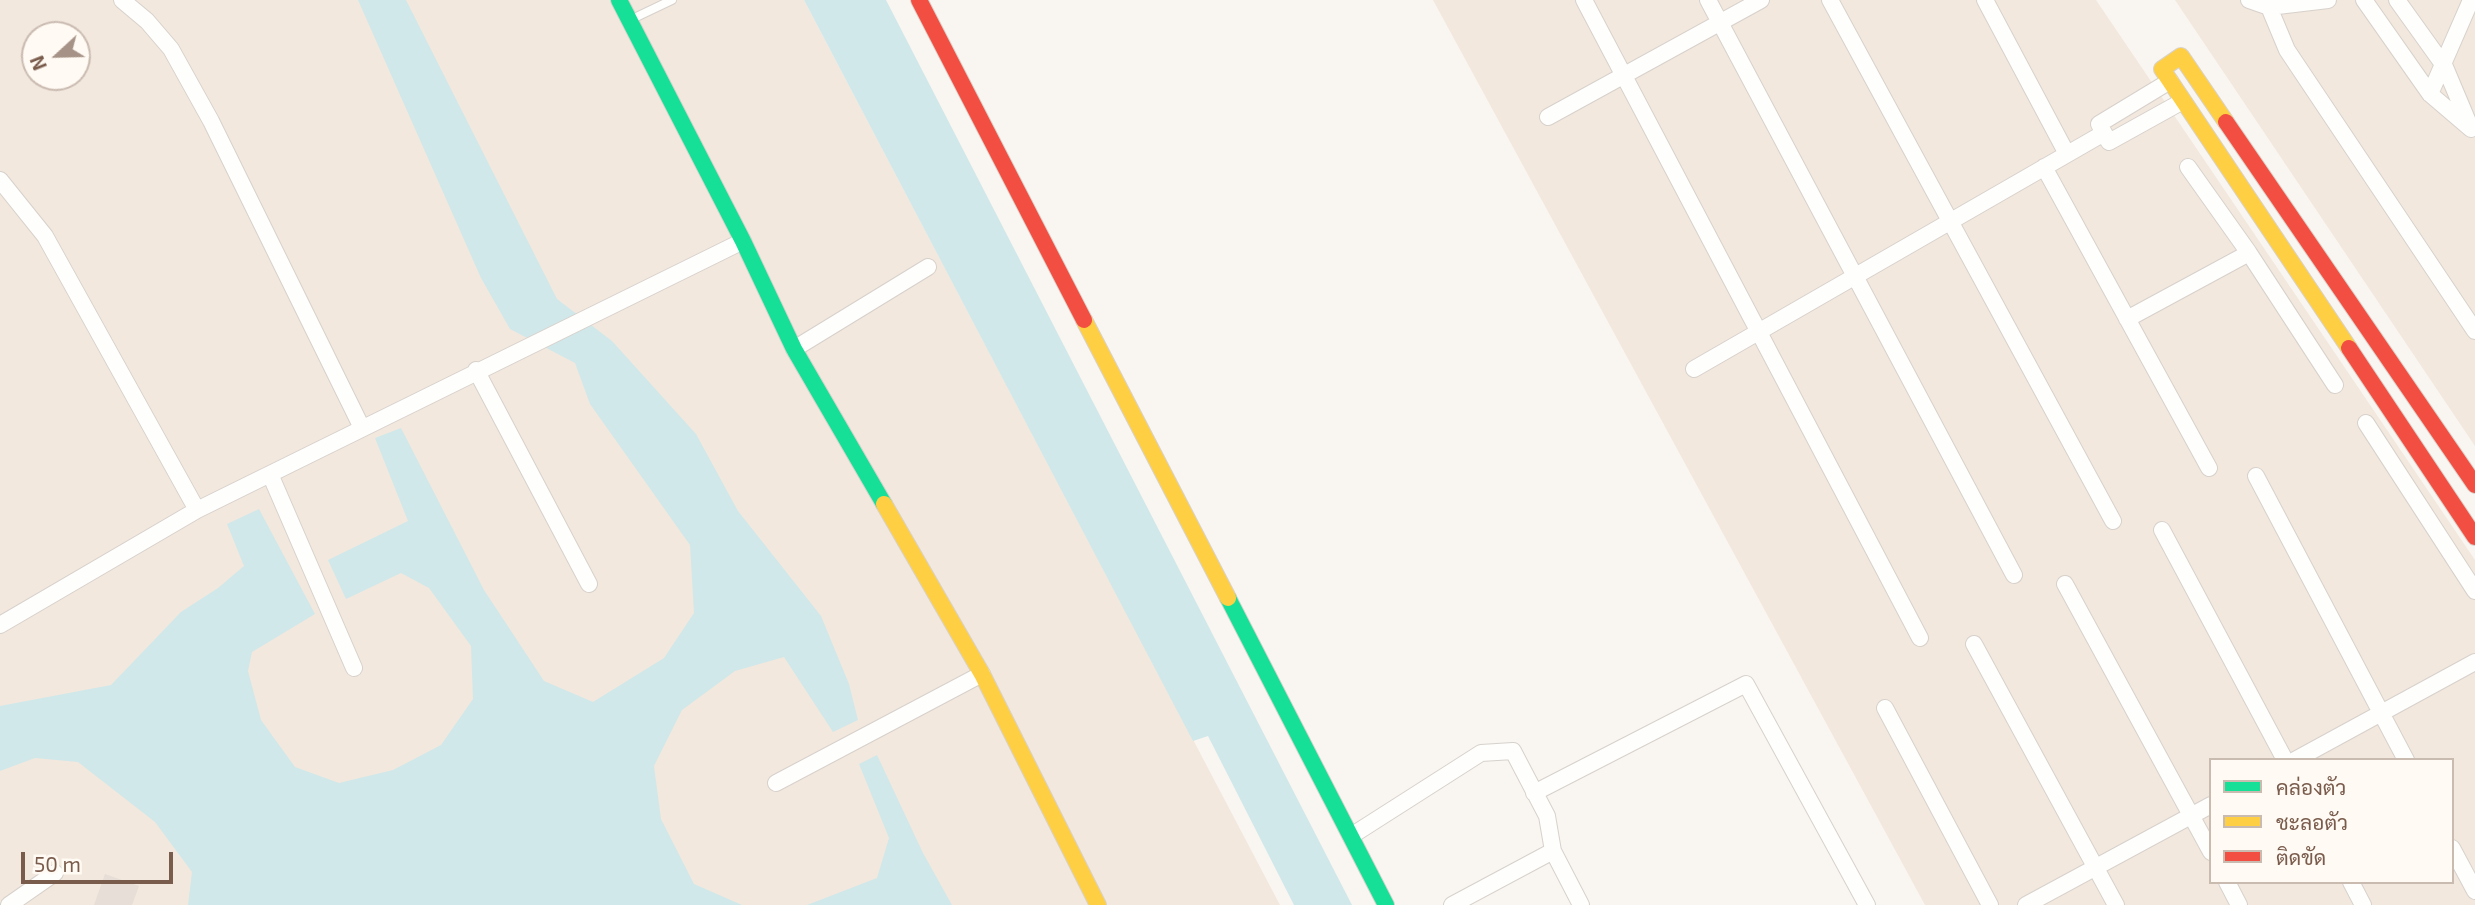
<!DOCTYPE html>
<html>
<head>
<meta charset="utf-8">
<style>
  body { margin:0 }
  #map { position:relative; width:2475px; height:905px; overflow:hidden; background:#f9f5f0; font-family:"Exo 2",Sarabun,sans-serif }
  canvas { display:block }
  .legend { position:absolute; left:2209px; top:758px; width:245px; height:126px; box-sizing:border-box; background:#fffaf3; border:2px solid #cabbb1; margin:0; padding:9px 12px; list-style:none; font-size:21px; color:#7a5c4d }
  .legend li { display:flex; align-items:center; gap:14px; height:35px }
  .legend b { width:35px; border:2px solid #cabbb1 }
  .north { position:absolute; left:21px; top:21px; width:70px; height:70px; box-sizing:border-box; background:#fffaf3; border:2px solid #cabbb1; border-radius:50%; rotate:248deg; font-size:19px; font-weight:700; line-height:28px; text-align:center; color:#7a5c4d }
  .north::after { content:''; display:block; margin:auto; width:24px; height:32px; background:#a69286; clip-path:polygon(50% 0,100% 100%,50% 72%,0 100%) }
  .scale { position:absolute; left:21px; top:852px; width:152px; height:32px; box-sizing:border-box; border:4px solid #7a5c4d; border-top:0; padding-left:9px; font-size:21px; line-height:24px; white-space:nowrap; color:#7a5c4d; -webkit-text-stroke:5px #fffaf3; paint-order:stroke }
</style>
</head>
<body>
<div id="map">
<canvas width="2475" height="905"></canvas>
<ul class="legend">
<li><b style="height:9px;background:#16e098"></b>คล่องตัว</li>
<li><b style="height:9px;background:#ffcf43"></b>ชะลอตัว</li>
<li><b style="height:9px;background:#f24e42"></b>ติดขัด</li>
</ul>
<div class="north">N</div>
<div class="scale">50 m</div>
</div>
<script>
const g = document.querySelector('canvas').getContext('2d');
g.lineJoin = 'round';
function paint(path, color) {
  g.fillStyle = color;
  g.fill(path, 'evenodd');
}
function poly(rows) {
  const path = new Path2D();
  for (const r of rows) {
    path.moveTo(r[0], r[1]);
    for (let i = 2; i < r.length; i += 2) path.lineTo(r[i], r[i + 1]);
  }
  return path;
}
function trace(path, color, width, dash) {
  g.strokeStyle = color;
  g.lineWidth = width;
  g.lineCap = dash ? 'butt' : 'round';
  g.setLineDash(dash || []);
  g.stroke(path);
}
const residential = poly([
  [0,0,804,0,1280,905,0,905],
  [35,35,77,35,77,77,35,77],
  [1433,0,2096,0,2475,560,2475,905,1925,905],
  [2211,760,2452,760,2452,882,2211,882],
  [2175,0,2475,0,2475,446]
]);
const water = poly([
  [358,0,406,0,557,299,612,341,696,434,738,511,821,616,849,684,858,720,833,732,784,657,735,671,682,710,654,766,661,819,694,884,742,905,188,905,192,872,155,822,78,762,35,758,0,771,0,706,111,685,181,612,218,588,244,566,227,524,259,509,315,614,252,652,248,671,261,720,295,767,339,783,393,770,441,745,473,699,471,646,429,588,401,573,346,599,328,560,408,521,375,438,401,428,484,590,544,681,593,702,664,658,694,613,690,545,590,404,575,363,510,329,481,278],
  [804,0,886,0,1352,905,1294,905,1208,736,1193,741],
  [877,755,923,853,952,905,807,905,877,878,889,838,859,764]
]);
const building = poly([
  [105,874,139,886,132,905,94,905]
]);
const lane = poly([
  [630,20,672,0]
]);
const street = poly([
  [122,0,147,21,171,49,211,121,362,428],
  [1584,0,1920,638],
  [1708,0,2014,575],
  [1830,0,2113,521],
  [1985,0,2067,154],
  [2249,0,2269,7,2328,0],
  [2364,0,2430,94,2471,129],
  [2397,0,2445,67,2469,124],
  [2269,7,2287,50,2475,331],
  [2170,81,2099,124,2109,142,2183,101],
  [2430,94,2471,0],
  [1548,117,1761,0],
  [2044,167,2209,468],
  [2188,167,2249,253,2335,385],
  [0,180,45,236,197,510],
  [2127,319,2249,253],
  [794,349,928,267],
  [1694,369,2104,133],
  [476,370,589,584],
  [2366,423,2475,591],
  [270,474,354,668],
  [2256,476,2406,760],
  [2162,530,2285,760],
  [2065,584,2211,852],
  [0,625,197,510,743,241],
  [1974,644,2116,905],
  [1885,708,1990,905],
  [2295,760,2475,662],
  [776,783,982,674],
  [1534,793,1746,684,1867,905],
  [1351,836,1481,753,1513,751,1547,816,1553,851,1452,905],
  [2452,848,2475,891],
  [1553,851,1581,905],
  [2227,882,2239,905],
  [2351,882,2363,905],
  [9,905,55,873],
  [2026,905,2211,805]
]);
const fast = poly([
  [619,0,743,241,794,349,884,504],
  [1228,598,1386,905]
]);
const slow = poly([
  [2226,122,2181,56,2162,69,2349,348],
  [1084,320,1228,598],
  [884,504,982,674,1098,905]
]);
const jam = poly([
  [919,0,1084,320],
  [2226,122,2475,485],
  [2349,348,2475,537]
]);
paint(residential, '#f2e8de');
paint(water, '#d0e8ea');
paint(building, '#e6ded7');
trace(lane, '#d7d1cb', 10);
trace(street, '#d7d1cb', 18);
trace(fast, '#d9d2cb', 18);
trace(slow, '#d9d2cb', 18);
trace(jam, '#d9d2cb', 18);
trace(lane, '#fefefd', 8);
trace(street, '#fefefd', 16);
trace(fast, '#16e098', 16);
trace(slow, '#ffcf43', 16);
trace(jam, '#f24e42', 16);
</script>
</body>
</html>
